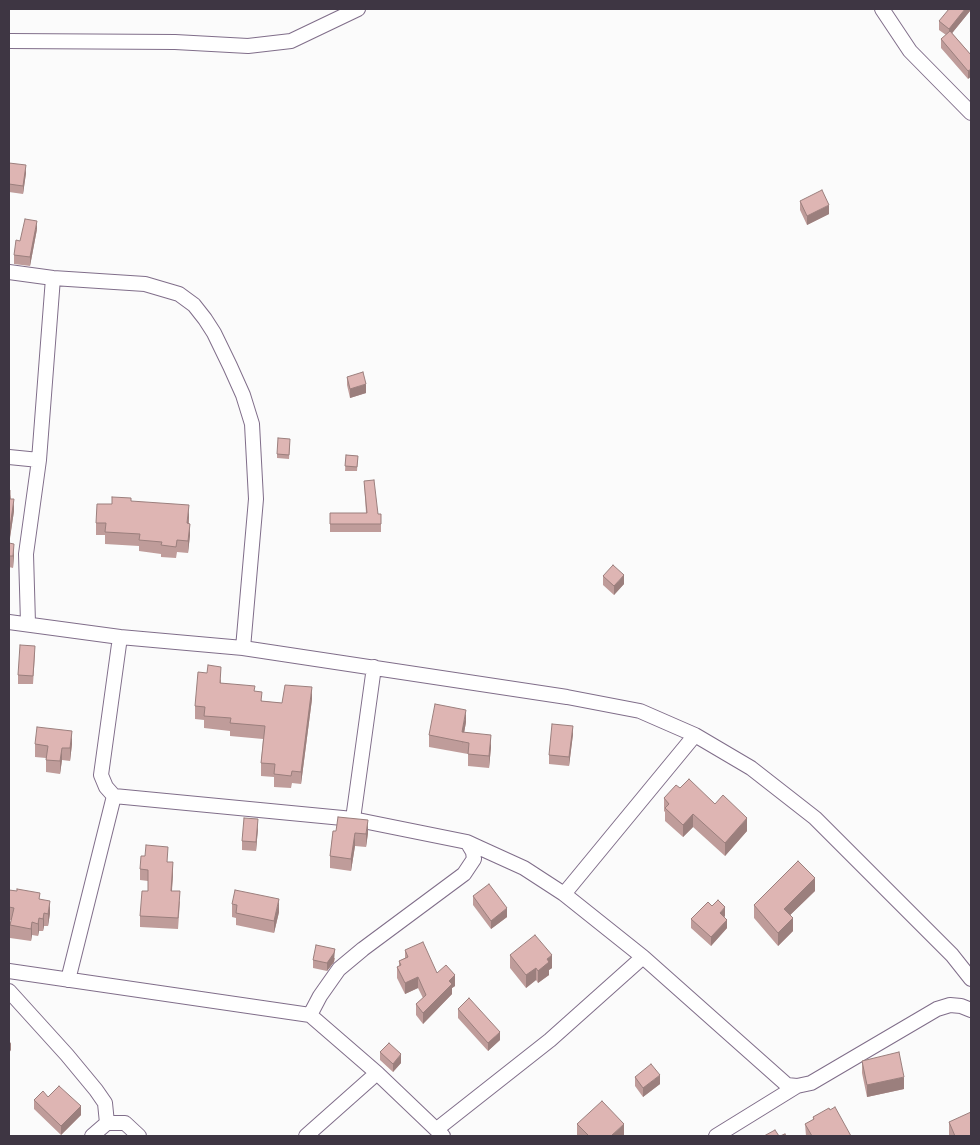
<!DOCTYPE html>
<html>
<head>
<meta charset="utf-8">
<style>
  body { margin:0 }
  #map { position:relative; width:980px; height:1145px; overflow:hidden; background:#fbfbfb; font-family:"Noto Sans",sans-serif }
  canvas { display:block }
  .frame { position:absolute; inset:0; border:10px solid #3e3643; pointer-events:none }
</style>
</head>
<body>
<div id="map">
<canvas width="980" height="1145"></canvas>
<div class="frame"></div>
</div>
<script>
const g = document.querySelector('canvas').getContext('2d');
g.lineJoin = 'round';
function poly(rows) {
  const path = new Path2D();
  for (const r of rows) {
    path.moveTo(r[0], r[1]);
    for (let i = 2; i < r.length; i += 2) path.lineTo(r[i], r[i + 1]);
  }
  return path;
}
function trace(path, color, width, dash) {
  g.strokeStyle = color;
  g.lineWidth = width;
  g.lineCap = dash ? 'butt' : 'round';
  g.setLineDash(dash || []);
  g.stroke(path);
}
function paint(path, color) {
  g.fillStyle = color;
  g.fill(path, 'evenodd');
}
const minor = poly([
  [882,9,910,51,971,113],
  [9,41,175,42,248,46,291,41,358,9],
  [9,272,53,278,145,284,179,294,194,305,205,319,214,333,230,366,243,395,252,424,256,499,243,648],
  [9,457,39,460],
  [9,622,120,637,243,648,567,697,640,711,695,735,751,768,815,818,952,955,971,979],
  [28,623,26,554,39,460,53,278],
  [120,637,101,775,106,787,114,796,353,819,467,842,480,848,524,868,564,894,643,957,787,1085,797,1086,811,1083,937,1009,950,1005,961,1006,971,1010],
  [353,819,374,667],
  [564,894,695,735],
  [9,971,310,1015,377,1073,443,1136],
  [68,980,114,796],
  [9,991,67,1055,96,1090,105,1103,107,1123],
  [310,1015,320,996,339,969,363,949,464,874,474,859,473,852,467,842],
  [437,1129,550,1040,643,957],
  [92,1136,107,1123,125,1123,139,1136],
  [306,1136,377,1073],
  [716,1136,797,1086]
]);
const wall = poly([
  [970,9,970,11,952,33,971,55,968,79,941,48,941,39,946,35,939,30,939,21],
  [9,163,26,173,23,194,9,192],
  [800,201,829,214,807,225,800,210],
  [37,229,30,266,14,264,14,255],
  [347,377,366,393,350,398,347,385],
  [290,443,289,459,277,458,277,454],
  [346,455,358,456,357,471,345,471],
  [364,481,378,514,381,514,381,532,330,532,330,513,366,513],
  [9,490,14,511,9,543,14,555,13,568,9,567],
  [131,501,189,517,189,523,190,535,188,553,177,552,176,558,161,557,161,554,139,551,139,546,105,544,105,535,96,535,96,523,112,504],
  [603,576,624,584,614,595,603,585],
  [35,654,33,684,18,684,18,675],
  [221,679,221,683,255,691,262,701,282,703,312,699,301,784,292,783,291,788,274,787,274,777,261,776,261,763,263,739,230,736,230,731,204,728,204,720,195,719,195,706],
  [466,722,464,733,491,747,489,768,468,766,468,754,429,747,429,735],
  [573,734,569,766,549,764,549,755],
  [35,744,72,744,70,761,62,760,60,774,46,772,46,758,35,757],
  [680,788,747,831,725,856,693,827,683,837,665,821,665,812,664,811,664,798],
  [258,828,256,851,242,850,242,841],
  [333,831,368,833,366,847,355,846,351,871,330,868,330,856],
  [145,856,167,862,173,873,172,891,180,902,178,929,140,927,140,916,148,891,148,881,140,880,140,869],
  [9,890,40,899,50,913,48,926,44,926,43,931,39,931,38,936,32,935,31,941,10,938,10,925,11,920,9,920],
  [815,891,790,915,793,931,778,946,754,918,754,905],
  [473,896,507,917,491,929,473,905],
  [232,904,279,912,274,933,236,925,236,918,232,917],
  [712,906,725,916,724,917,727,928,711,946,691,928,691,919],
  [405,950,455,986,452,988,452,994,423,1024,416,1015,416,1004,423,998,418,988,405,994,397,978,397,967,399,966,399,961,405,958],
  [510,955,552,968,549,970,549,975,538,983,536,980,526,988,510,968],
  [335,958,334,962,327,971,313,968,313,960],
  [458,1009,500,1040,488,1051,458,1018],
  [380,1052,401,1063,393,1072,380,1060],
  [862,1061,904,1089,867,1097,862,1073],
  [635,1077,660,1084,643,1097,635,1086],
  [48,1097,81,1115,61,1135,34,1109,34,1100],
  [830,1110,851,1136,806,1136,805,1124,813,1120,813,1117],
  [949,1122,971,1136,950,1136,949,1135],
  [577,1124,624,1136,577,1136]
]);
const shadedWall = poly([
  [965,9,970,9,970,11,949,37,949,29],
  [971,69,971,77,968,79,968,71],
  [26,165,26,173,23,194,23,186],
  [829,205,829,214,807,225,807,216],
  [37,221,37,229,30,266,30,257],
  [366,384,366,393,350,398,350,389],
  [14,499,14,511,9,545,9,534],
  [189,505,189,517,187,535,187,523],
  [190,524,190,535,188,553,188,541],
  [14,544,14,555,13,568,13,556],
  [624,575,624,584,614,595,614,586],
  [312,687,312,699,301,784,301,772],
  [466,710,466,722,462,744,462,732],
  [573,726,573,734,569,766,569,757],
  [72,731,72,744,70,761,70,748],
  [491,735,491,747,489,768,489,756],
  [62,748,62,760,60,774,60,761],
  [693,814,693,827,683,837,683,825],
  [747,818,747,831,725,856,725,843],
  [258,819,258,828,256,851,256,842],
  [368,820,368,833,366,847,366,834],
  [355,833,355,846,351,871,351,859],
  [173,862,173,873,171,902,171,891],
  [815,878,815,891,784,921,784,909],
  [279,899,279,912,274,933,274,921],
  [50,901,50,913,48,926,48,914],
  [725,907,725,916,720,922,720,913],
  [507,908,507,917,491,929,491,921],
  [44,913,44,926,43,931,43,919],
  [39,918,39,931,38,936,38,924],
  [793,918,793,931,778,946,778,933],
  [727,920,727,928,711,946,711,937],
  [32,922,32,935,31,941,31,929],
  [335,949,334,962,327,971,327,963],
  [552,955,552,968,549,970,549,975,538,983,538,971,547,959],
  [536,968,536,980,526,988,526,975],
  [455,975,455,986,452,988,452,994,423,1024,423,1013,449,981],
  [418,977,418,988,405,994,405,983],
  [500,1032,500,1040,488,1051,488,1043],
  [11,1042,11,1050,9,1053,9,1045],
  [401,1054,401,1063,393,1072,393,1064],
  [660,1075,660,1084,643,1097,643,1088],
  [904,1077,904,1089,867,1097,867,1085],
  [81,1106,81,1115,61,1135,61,1126],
  [624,1124,624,1136,612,1136,612,1135]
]);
const building = poly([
  [949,9,965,9,949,29,939,21,949,9],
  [950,31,971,55,971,54,971,69,968,71,941,39,950,31],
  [9,163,26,165,23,186,9,184,9,163],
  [822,190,829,205,807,216,800,201,822,190],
  [25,219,37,221,30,257,14,255,16,240,20,241,25,219],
  [363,372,366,384,350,389,347,377,363,372],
  [278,438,290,439,289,455,277,454,278,438],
  [346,455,358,456,357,467,345,466,346,455],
  [374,480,378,514,381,514,381,524,330,524,330,513,367,513,364,481,374,480],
  [9,490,10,490,10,499,14,499,9,534,9,490],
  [112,497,131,498,131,501,189,505,187,523,190,524,188,541,177,540,176,547,161,545,162,542,139,540,140,534,105,532,106,523,96,523,97,504,112,504,112,497],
  [9,543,14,544,13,556,9,556,9,543],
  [613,565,624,575,614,586,603,576,613,565],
  [20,645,35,646,33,676,18,675,20,645],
  [208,665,221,667,220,683,255,686,254,691,262,692,261,701,282,703,285,685,312,687,301,772,292,771,291,776,274,774,275,764,261,763,265,726,230,723,231,718,204,716,205,707,195,706,198,672,207,673,208,665],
  [435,704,466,710,462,732,491,735,489,756,468,754,469,743,429,735,435,704],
  [552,724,573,726,569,757,549,755,552,724],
  [37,727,72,731,70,748,62,748,60,761,46,760,48,746,35,744,37,727],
  [689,779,715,804,723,795,747,818,725,843,693,814,683,825,665,808,669,804,664,798,676,785,680,788,689,779],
  [338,817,368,820,366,834,355,833,351,859,330,856,333,831,336,831,338,817],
  [244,818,258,819,256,842,242,841,244,818],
  [146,845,168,847,167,862,173,862,171,891,180,891,178,918,140,916,142,891,148,891,148,870,140,869,141,856,145,856,146,845],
  [798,861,815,878,784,909,793,918,778,933,754,905,798,861],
  [489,884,507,908,491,921,473,896,489,884],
  [17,889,40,893,39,899,50,901,48,914,44,913,43,919,39,918,38,924,32,922,31,929,10,925,14,908,9,907,9,890,17,891,17,889],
  [235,890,279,899,274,921,236,913,237,905,232,904,235,890],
  [718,900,725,907,720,913,727,920,711,937,691,919,708,902,712,906,718,900],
  [535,935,552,955,547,959,549,962,538,971,536,968,526,975,510,955,535,935],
  [423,942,437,973,446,965,455,975,449,981,452,984,423,1013,416,1004,426,995,418,977,405,983,397,967,401,965,399,961,408,957,405,950,423,942],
  [316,945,335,949,334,953,327,963,313,960,316,945],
  [469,998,500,1032,488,1043,458,1009,469,998],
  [389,1043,401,1054,393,1064,380,1052,389,1043],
  [899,1052,904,1077,867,1085,862,1061,899,1052],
  [651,1064,660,1075,643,1088,635,1077,651,1064],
  [59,1086,81,1106,61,1126,34,1100,43,1091,48,1097,59,1086],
  [602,1101,624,1124,612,1135,613,1136,589,1136,577,1124,602,1101],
  [835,1107,851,1136,812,1136,805,1124,814,1119,813,1117,829,1108,830,1110,835,1107],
  [971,1112,971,1136,955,1136,949,1122,971,1112],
  [775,1130,779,1136,764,1136,775,1130],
  [785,1134,786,1136,780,1136,785,1134]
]);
trace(minor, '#806e8a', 16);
trace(minor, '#fff', 14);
paint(wall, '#bf9c9a');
paint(shadedWall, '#9b7f7d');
paint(building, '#deb5b3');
trace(building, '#9b7f7d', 1);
</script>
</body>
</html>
